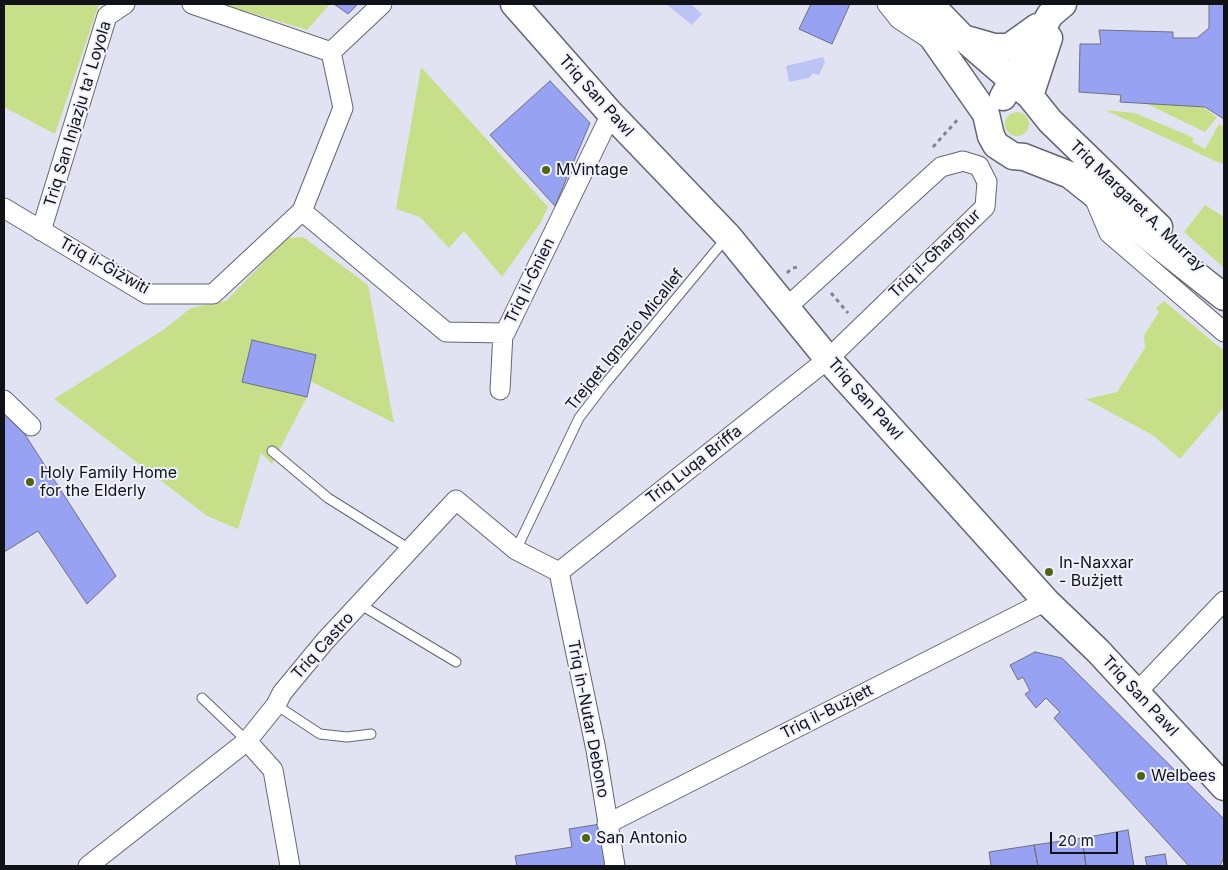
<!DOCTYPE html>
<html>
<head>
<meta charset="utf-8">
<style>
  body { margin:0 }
  #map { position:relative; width:1228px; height:870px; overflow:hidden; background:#e1e3f2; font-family:Inter,sans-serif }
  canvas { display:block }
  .frame { position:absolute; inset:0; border:5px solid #111217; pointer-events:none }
  .scale { position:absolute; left:1050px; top:832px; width:68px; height:22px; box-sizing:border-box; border:2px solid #111217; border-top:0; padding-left:6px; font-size:15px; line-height:18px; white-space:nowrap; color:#111217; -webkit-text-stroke:4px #eff1fd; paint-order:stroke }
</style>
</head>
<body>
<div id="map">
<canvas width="1228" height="870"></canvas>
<div class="frame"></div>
<div class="scale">20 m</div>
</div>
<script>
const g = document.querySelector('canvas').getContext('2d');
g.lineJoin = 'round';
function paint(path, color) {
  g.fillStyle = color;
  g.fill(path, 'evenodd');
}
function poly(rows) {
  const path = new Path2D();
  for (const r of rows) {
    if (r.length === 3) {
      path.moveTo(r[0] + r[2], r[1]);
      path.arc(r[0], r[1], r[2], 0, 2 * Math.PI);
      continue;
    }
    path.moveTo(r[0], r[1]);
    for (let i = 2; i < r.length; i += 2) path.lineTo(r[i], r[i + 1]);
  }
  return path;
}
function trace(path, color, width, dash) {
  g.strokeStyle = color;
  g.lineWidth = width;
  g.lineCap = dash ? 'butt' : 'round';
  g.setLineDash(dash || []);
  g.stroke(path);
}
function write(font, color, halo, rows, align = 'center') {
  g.font = font + ' Inter,sans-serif';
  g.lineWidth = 4;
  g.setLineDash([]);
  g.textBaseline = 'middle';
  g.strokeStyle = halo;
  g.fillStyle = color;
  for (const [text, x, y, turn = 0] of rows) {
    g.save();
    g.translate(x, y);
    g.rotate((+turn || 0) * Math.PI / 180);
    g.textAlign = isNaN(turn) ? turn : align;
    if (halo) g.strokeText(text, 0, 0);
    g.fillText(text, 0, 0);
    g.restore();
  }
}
const green = poly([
  [4,4,99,4,55,134,4,107],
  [222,4,330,4,307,30],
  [421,67,548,207,541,222,502,277,464,231,449,248,420,217,396,209],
  [1145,103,1201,106,1217,117,1205,132],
  [1105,110,1135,113,1194,138,1192,142,1205,149,1219,124,1224,127,1224,160,1222,164],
  [1017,124,12],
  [1205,205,1224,217,1224,268,1184,232],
  [303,237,368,285,394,423,310,381,316,355,252,340,242,382,307,397,272,464,261,453,238,529,207,516,54,399,163,330,191,308,226,301,287,238],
  [1164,301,1224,351,1224,407,1180,459,1154,436,1086,399,1117,392,1145,348,1144,335,1159,312,1156,308]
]);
const water = poly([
  [666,4,691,4,702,14,692,25],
  [823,57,825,62,819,75,813,73,809,78,789,82,786,66]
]);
const building = poly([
  [334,4,358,4,348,14,334,4],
  [811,4,850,4,832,44,799,29,811,4],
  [1209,4,1224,4,1224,119,1205,107,1120,102,1121,95,1079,92,1080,44,1101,44,1099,30,1173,32,1173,38,1197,38,1209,28,1209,4],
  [550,81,590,123,555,206,490,135,550,81],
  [252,340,316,355,307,397,242,382,252,340],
  [4,406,24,433,116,576,87,604,38,531,4,552,4,406],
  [1035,652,1062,658,1224,819,1224,857,1220,866,1189,866,1054,718,1060,712,1046,698,1036,708,1025,694,1030,691,1023,677,1018,680,1010,665,1035,652],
  [600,824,608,866,517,866,515,856,572,847,569,829,600,824],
  [1128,830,1134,866,1086,866,1082,838,1128,830],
  [1082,838,1086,866,1038,866,1034,845,1082,838],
  [1034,845,1038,866,991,866,989,852,1034,845],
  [1165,854,1167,866,1147,866,1145,857,1165,854]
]);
const path = poly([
  [933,147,959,118],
  [787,273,792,268,799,267],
  [831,293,848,313]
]);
const lane = poly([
  [272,451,328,498,411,550],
  [516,550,579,418,605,384,727,237],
  [361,605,456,662],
  [202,698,247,741],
  [276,705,320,734,347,737,371,734]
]);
const street = poly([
  [192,4,331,52],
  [887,4,899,19,928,38],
  [331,52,382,4],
  [1093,195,1109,233,1224,332],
  [4,208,147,294,213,294,302,211,343,108,331,52],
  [302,211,446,332,505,333,611,114],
  [41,231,107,16,125,4],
  [500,390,503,333],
  [4,400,31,426],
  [559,572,828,359,985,207,987,182,979,166,963,161,941,167,787,307],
  [559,572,596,750,615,866],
  [1137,692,1224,601],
  [247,741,273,770,290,866],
  [607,824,1046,601],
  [88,866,247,741,276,705,282,693,325,641,456,500,516,550,559,572]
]);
const secondary = poly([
  [514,4,611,114,728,236,828,359,1046,601,1098,651,1224,787],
  [909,4,986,114,991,136,996,145,1013,156,1024,157,1070,175,1224,297],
  [930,4,963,38,1030,96,1050,121,1159,227],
  [966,39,994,47,1009,47,1037,27],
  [1030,96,1049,38],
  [1003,97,1050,15,1063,4]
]);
const markers = [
  [546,170,5,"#52640d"],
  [30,482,5,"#52640d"],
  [1049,572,5,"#52640d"],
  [1141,776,5,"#52640d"],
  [586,838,5,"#52640d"]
];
const streetNames = [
  ["Triq San Pawl",596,96,48],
  ["Triq San Injazju ta' Loyola",78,114,-73],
  ["Triq Margaret A. Murray",1137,206,44],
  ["Triq il-Għargħur",935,254,-44],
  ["Triq il-Ġiżwiti",104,266,29],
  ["Triq il-Ġnien",530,281,-64],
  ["Trejqet Ignazio Micallef",625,340,-51],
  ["Triq San Pawl",865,399,48],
  ["Triq Luqa Briffa",694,465,-38],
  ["Triq Castro",323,646,-48],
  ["Triq San Pawl",1140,696,47],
  ["Triq il-Bużjett",827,712,-27],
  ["Triq in-Nutar Debono",588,719,79]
];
const poiNames = [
  ["MVintage",556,170],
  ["Holy Family Home",40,473],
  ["for the Elderly",40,491],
  ["In-Naxxar",1059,563],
  ["- Bużjett",1059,581],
  ["Welbees",1151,776],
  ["San Antonio",596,838]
];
paint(green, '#c8df8a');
paint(water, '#bcc4f6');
paint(building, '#98a2f3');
trace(building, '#6d707d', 1);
trace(lane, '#636572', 11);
trace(street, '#636572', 21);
trace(secondary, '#636572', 29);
trace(path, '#82838e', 3, [4, 4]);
trace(lane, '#fff', 9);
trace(street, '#fff', 19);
trace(secondary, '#fff', 26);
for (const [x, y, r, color] of markers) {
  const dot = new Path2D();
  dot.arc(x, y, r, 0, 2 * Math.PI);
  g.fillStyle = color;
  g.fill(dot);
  trace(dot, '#eff1fd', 2);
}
write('16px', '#111217', '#eff1fd', streetNames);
write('16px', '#111217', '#eff1fd', poiNames, 'left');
</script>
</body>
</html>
